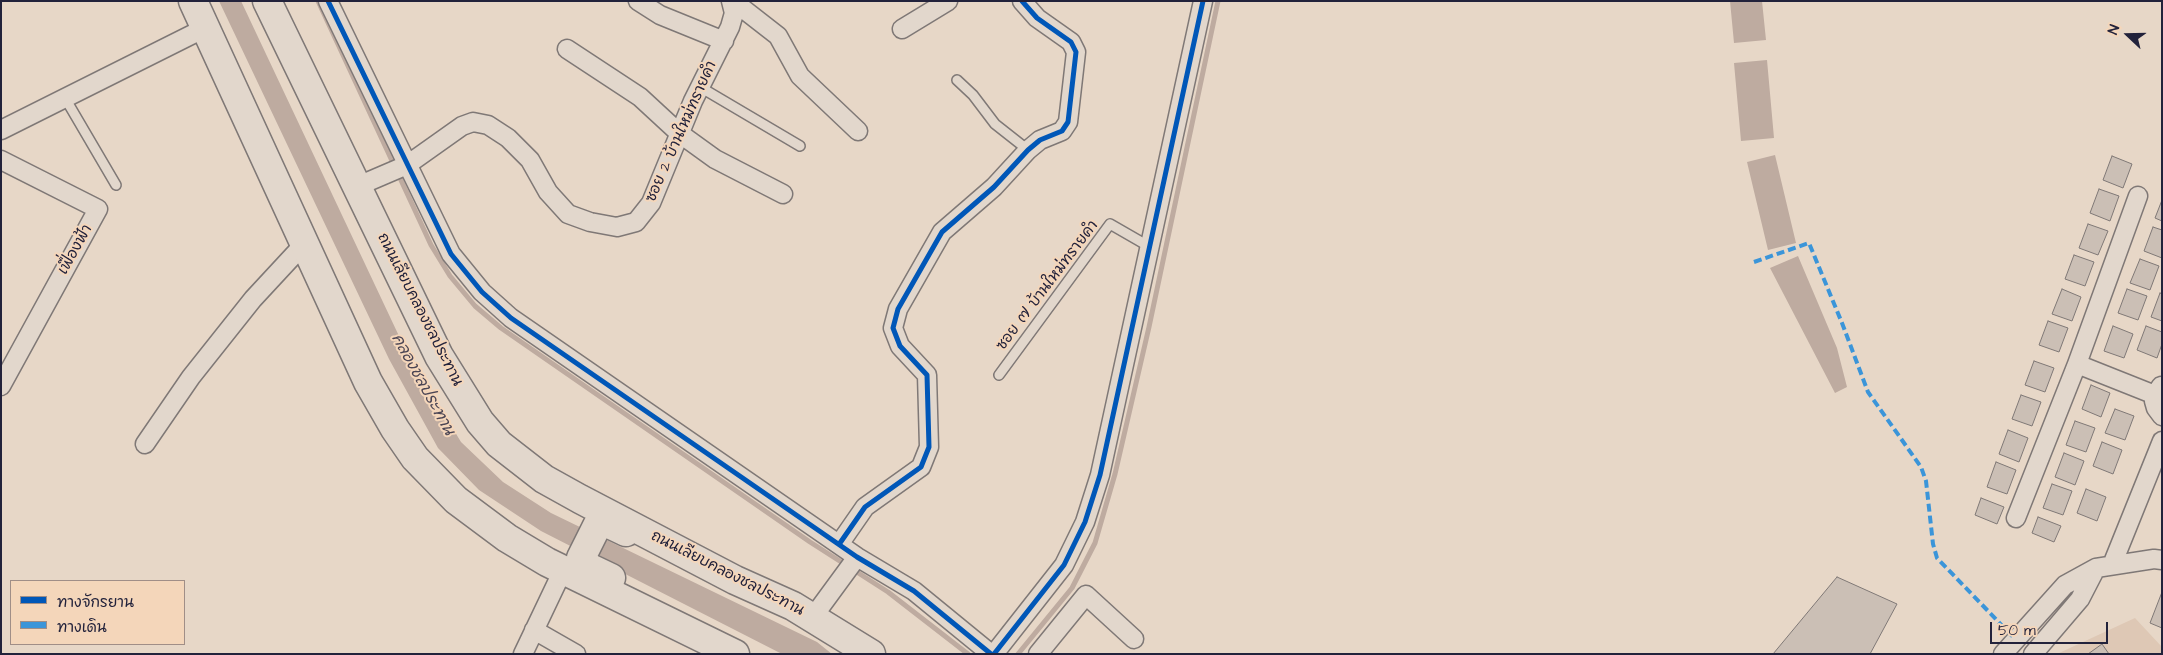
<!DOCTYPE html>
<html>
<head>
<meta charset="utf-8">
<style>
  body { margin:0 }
  #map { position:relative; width:2163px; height:655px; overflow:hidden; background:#e7d7c7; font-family:"Architects Daughter","Playpen Sans Thai",sans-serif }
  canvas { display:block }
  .frame { position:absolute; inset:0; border:2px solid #22223b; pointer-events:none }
  .legend { position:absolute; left:10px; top:580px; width:175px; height:65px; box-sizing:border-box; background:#f4d6ba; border:1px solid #a08e87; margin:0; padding:6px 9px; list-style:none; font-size:15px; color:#22223b }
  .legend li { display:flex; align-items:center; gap:10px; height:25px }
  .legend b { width:25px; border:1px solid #a08e87 }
  .north { position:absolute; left:2103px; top:10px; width:50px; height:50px; -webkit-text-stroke:4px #f4d6ba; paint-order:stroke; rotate:291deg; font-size:14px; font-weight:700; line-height:20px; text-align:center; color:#22223b }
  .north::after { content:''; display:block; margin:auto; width:18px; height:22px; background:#22223b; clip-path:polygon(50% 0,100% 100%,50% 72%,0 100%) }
  .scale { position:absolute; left:1990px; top:622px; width:118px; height:22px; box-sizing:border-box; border:2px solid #22223b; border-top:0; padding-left:6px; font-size:15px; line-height:18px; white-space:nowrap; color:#22223b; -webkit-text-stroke:4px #f4d6ba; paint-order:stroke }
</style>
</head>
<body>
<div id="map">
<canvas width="2163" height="655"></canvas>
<div class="frame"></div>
<ul class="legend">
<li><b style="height:6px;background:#0057b8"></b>ทางจักรยาน</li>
<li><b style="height:6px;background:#3b95d9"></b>ทางเดิน</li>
</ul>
<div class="north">N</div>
<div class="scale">50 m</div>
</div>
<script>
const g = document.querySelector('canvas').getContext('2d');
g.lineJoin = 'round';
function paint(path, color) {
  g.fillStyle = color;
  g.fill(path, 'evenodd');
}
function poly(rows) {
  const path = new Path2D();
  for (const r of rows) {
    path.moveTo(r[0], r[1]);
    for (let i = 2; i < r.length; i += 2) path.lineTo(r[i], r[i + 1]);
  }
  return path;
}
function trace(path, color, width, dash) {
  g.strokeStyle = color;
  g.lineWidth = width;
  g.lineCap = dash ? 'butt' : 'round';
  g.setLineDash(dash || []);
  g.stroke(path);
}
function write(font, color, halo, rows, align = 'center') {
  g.font = font + ' "Architects Daughter","Playpen Sans Thai",sans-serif';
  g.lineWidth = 4;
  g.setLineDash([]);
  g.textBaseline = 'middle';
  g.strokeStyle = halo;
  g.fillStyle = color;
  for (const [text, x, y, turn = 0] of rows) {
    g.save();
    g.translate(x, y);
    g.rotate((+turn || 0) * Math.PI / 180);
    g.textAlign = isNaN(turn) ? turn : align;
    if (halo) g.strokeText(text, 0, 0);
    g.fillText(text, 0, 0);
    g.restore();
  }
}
const green = poly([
  [2135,618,2162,647,2162,654,2057,654]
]);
const water = poly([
  [219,1,241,1,407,353,461,442,503,482,551,513,817,642,832,654,782,654,541,531,479,490,438,448,389,359],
  [1730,1,1762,1,1766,40,1734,43],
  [1767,60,1774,138,1741,141,1734,63],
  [1775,155,1796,243,1768,250,1747,162],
  [1798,256,1837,348,1847,387,1835,393,1770,268]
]);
const stream = poly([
  [318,1,431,245,450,276,475,306,501,328,810,542,888,592,968,654],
  [1018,654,1072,588,1095,543,1115,474,1149,327,1218,1]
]);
const building = poly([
  [2112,156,2132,164,2123,188,2103,180,2112,156],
  [2099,189,2119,196,2110,221,2090,213,2099,189],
  [2162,200,2162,221,2155,218,2162,200],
  [2088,224,2108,231,2098,255,2079,248,2088,224],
  [2153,227,2162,230,2162,258,2144,251,2153,227],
  [2074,255,2094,262,2085,286,2065,279,2074,255],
  [2140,259,2159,266,2150,290,2130,283,2140,259],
  [2062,289,2081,297,2072,321,2052,314,2062,289],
  [2127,289,2147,296,2138,320,2118,313,2127,289],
  [2160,293,2162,294,2162,321,2151,317,2160,293],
  [2048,321,2068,328,2059,352,2039,345,2048,321],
  [2113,326,2133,334,2124,358,2104,351,2113,326],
  [2146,326,2162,332,2162,344,2157,358,2137,350,2146,326],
  [2034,361,2054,368,2045,392,2025,385,2034,361],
  [2091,385,2110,393,2101,417,2082,409,2091,385],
  [2021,395,2041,402,2032,426,2012,419,2021,395],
  [2115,409,2134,416,2125,440,2105,433,2115,409],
  [2075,421,2095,428,2086,452,2066,445,2075,421],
  [2008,430,2028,438,2019,462,1999,454,2008,430],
  [2102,442,2122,450,2113,474,2093,466,2102,442],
  [2064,453,2084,461,2075,485,2055,477,2064,453],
  [1996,462,2016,470,2007,494,1987,487,1996,462],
  [2052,484,2072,491,2063,515,2043,508,2052,484],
  [2086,489,2106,497,2097,521,2077,513,2086,489],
  [1981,498,2004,507,1997,524,1975,515,1981,498],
  [2038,517,2061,526,2054,542,2032,533,2038,517],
  [1837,577,1897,604,1870,654,1773,654,1837,577],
  [2162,592,2162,628,2150,623,2162,592],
  [2102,644,2109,654,2088,654,2102,644]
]);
const lane = poly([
  [957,80,973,95,995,124,1028,150],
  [700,87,800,146],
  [65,98,116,185],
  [999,375,1110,224,1150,247]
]);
const street = poly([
  [328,1,451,254,482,292,511,318,857,557,914,591,991,654],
  [638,1,660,15,724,41],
  [733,1,778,36,800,76,858,131],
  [902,29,948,1],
  [567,49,640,97,679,133,715,159,783,194],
  [1,130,207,27],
  [1,160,98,209,1,386],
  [358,186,407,165,462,126,473,122,488,125,508,138,530,160,548,192,568,214,590,222,617,227,636,222,651,203,693,101,730,27,734,13,731,1],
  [2077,364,2138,196],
  [2161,386,2155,395,2154,401,2156,408,2162,416],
  [145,444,191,377,253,299,304,244],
  [2016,518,2077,364,2155,395],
  [840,543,865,507,921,467,929,447,927,375,900,346,893,328,898,309,942,232,994,187,1028,150,1040,140,1062,131,1068,122,1076,52,1071,42,1037,18,1022,1],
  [2112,565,2162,441],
  [813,617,857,557],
  [534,630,576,654],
  [523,654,563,570],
  [994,654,1064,565,1085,522,1100,475,1203,1],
  [1038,654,1086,595,1134,639],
  [2003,654,2065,585,2096,568,2154,559,2162,560],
  [2033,654,2080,599,2096,568]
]);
const primary = poly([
  [193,1,368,382,395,429,415,458,456,500,507,538,547,562,735,654],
  [267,1,439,356,480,422,499,444,544,479,580,499,735,580,793,606,871,654],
  [611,578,590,568,581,558,599,522,605,522,626,532]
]);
const quiet = poly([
  [1754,262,1809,243,1842,323,1868,392,1921,467,1926,481,1933,544,1937,558,2015,639]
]);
const cycleway = poly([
  [328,1,451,254,482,292,511,318,857,557,914,591,991,654],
  [840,543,865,507,921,467,929,447,927,375,900,346,893,328,898,309,942,232,994,187,1028,150,1040,140,1062,131,1068,122,1076,52,1071,42,1037,18,1022,1],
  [994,654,1064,565,1085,522,1100,475,1203,1]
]);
const streetNames = [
  ["ซอย 2 บ้านใหม่ทรายคำ",682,132,-66],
  ["เฟื่องฟ้า",76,250,-61],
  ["ซอย ๗ บ้านใหม่ทรายคำ",1048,286,-53],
  ["ถนนเลียบคลองชลประทาน",419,310,63],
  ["ถนนเลียบคลองชลประทาน",727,574,27]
];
const waterNames = [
  ["คลองชลประทาน",422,385,61]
];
paint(green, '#dec8b5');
paint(water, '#beaba0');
trace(stream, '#beaba0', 5);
paint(building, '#cbbfb5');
trace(building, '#7f7876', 1);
trace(lane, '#7f7876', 12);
trace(street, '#7f7876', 21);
trace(primary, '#7f7876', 31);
trace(lane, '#e2d7cc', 9);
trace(street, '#e2d7cc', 18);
trace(primary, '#e2d7cc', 28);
trace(quiet, '#3b95d9', 4, [8, 4]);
trace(cycleway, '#0057b8', 5);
write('15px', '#22223b', '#f4d6ba', streetNames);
write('italic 16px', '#4b4554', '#f4d6ba', waterNames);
</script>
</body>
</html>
